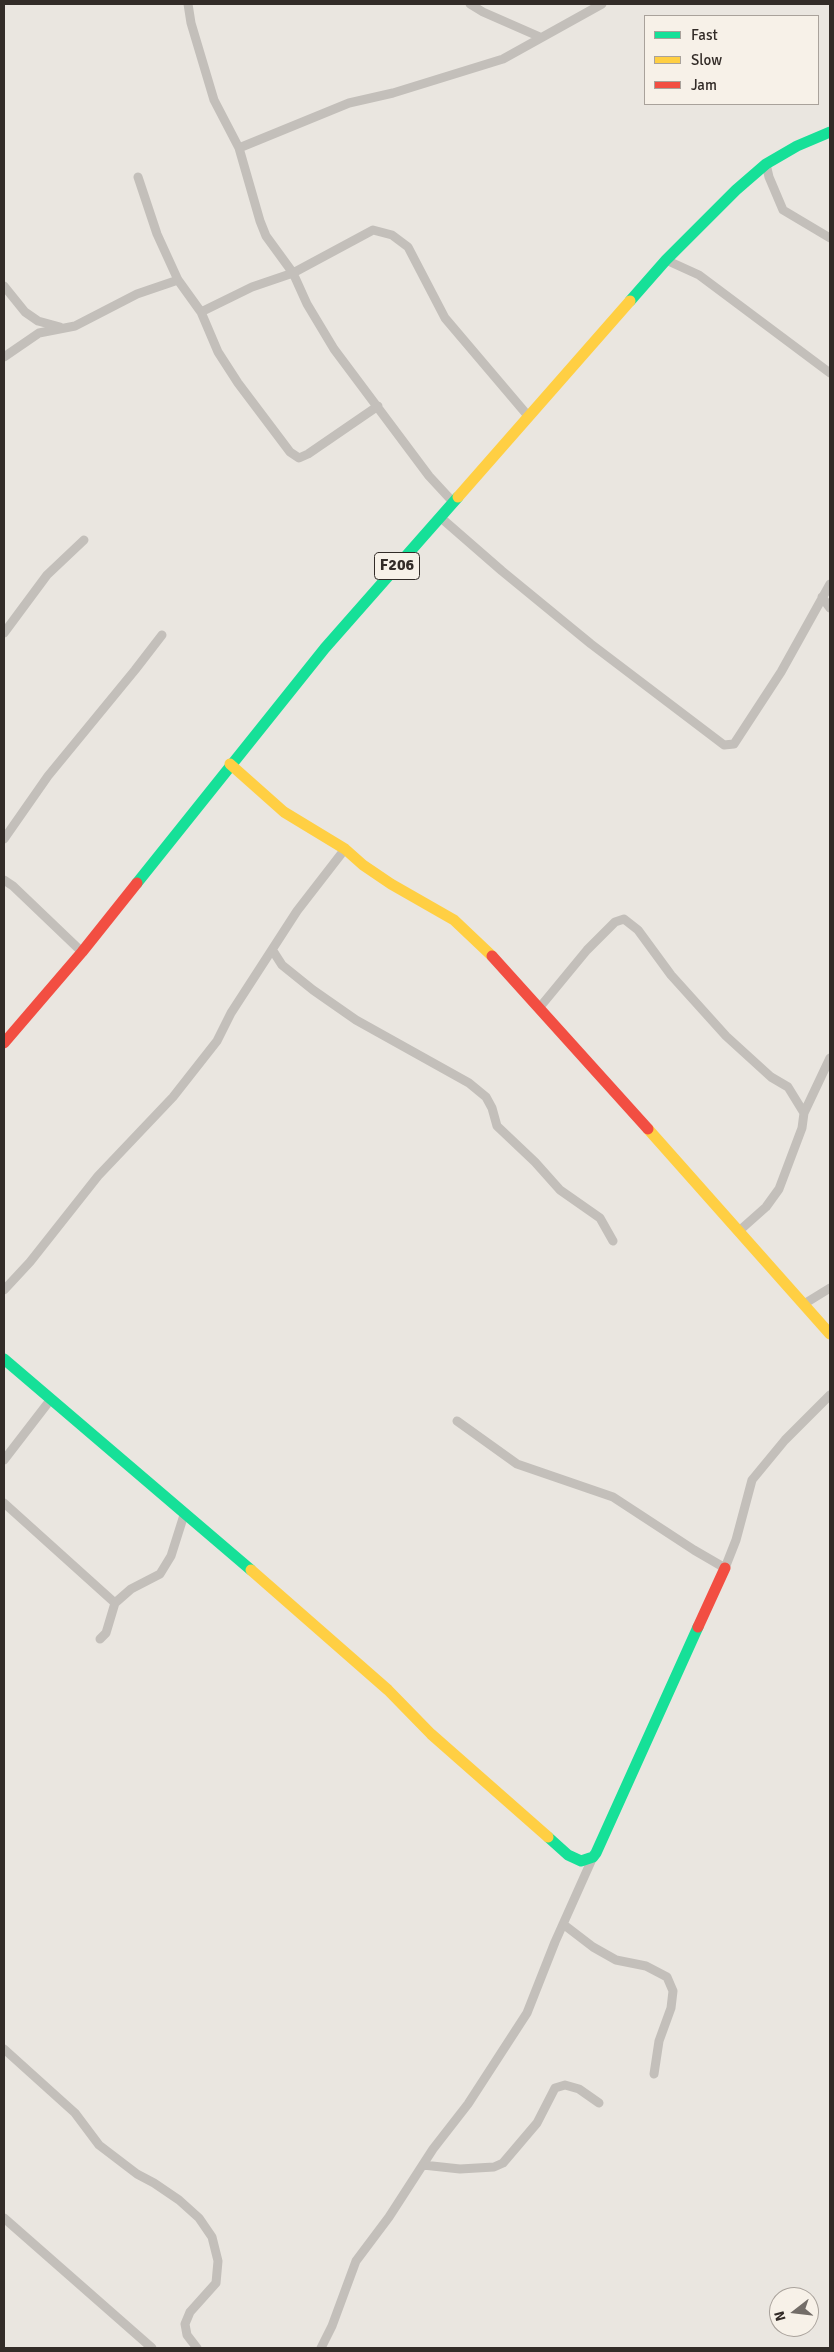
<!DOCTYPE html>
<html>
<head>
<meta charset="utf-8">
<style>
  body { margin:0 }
  #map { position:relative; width:834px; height:2352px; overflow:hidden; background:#eae6e0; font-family:Signika,sans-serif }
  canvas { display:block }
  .frame { position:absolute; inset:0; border:5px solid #332c28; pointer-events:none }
  .legend { position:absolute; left:644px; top:15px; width:175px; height:90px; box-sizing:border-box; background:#f7f1e8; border:1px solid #a9a29b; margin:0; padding:6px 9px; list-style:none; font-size:15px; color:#332c28 }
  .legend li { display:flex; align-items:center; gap:10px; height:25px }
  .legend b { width:25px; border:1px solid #a9a29b }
  .north { position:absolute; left:769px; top:2287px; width:50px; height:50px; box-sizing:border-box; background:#f7f1e8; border:1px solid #a9a29b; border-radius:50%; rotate:254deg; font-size:14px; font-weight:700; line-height:20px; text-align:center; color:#332c28 }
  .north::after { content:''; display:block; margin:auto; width:18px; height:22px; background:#736d68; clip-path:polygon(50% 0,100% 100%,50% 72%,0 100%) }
</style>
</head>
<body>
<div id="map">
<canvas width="834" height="2352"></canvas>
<div class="frame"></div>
<ul class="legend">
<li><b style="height:6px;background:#16e098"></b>Fast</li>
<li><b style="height:6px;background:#ffcf43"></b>Slow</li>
<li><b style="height:6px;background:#f24e42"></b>Jam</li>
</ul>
<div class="north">N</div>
</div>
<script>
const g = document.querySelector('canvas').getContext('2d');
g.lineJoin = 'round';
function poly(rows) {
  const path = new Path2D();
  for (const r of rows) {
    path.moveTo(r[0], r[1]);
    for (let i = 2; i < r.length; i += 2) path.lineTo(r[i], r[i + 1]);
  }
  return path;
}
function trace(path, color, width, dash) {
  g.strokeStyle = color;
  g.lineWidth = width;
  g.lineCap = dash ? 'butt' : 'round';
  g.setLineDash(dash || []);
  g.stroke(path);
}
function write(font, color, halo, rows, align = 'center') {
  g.font = font + ' Signika,sans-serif';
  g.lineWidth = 5;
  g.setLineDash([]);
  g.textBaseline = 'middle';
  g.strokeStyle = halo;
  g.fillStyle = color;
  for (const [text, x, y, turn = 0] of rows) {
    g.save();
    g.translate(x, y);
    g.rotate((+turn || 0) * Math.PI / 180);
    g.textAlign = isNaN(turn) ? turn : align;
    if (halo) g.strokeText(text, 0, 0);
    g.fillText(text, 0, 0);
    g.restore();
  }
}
const street = poly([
  [188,4,191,23,214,100,239,148,260,221,266,236,293,273,373,230,392,235,408,247,445,318,529,417],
  [470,4,483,12,540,37],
  [239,148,349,103,393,93,503,59,602,4],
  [766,164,769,177,783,210,830,238],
  [138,177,157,234,178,280,201,312,218,352,238,383,290,452,299,458,308,454,378,406],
  [666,260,699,275,830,373],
  [4,286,25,312,38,321,60,327],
  [201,312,252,287,293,273,307,304,334,349,429,476,453,502],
  [4,357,39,333,75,326,137,294,178,280],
  [440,517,502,571,591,644,724,745,734,744,781,672,830,584],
  [822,597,830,608],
  [4,633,47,575,84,540],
  [4,839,48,776,135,670,162,635],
  [4,880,13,886,82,952],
  [273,951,282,965,313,990,356,1020,469,1083,486,1097,492,1108,497,1126,535,1162,560,1190,600,1218,613,1241],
  [540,1007,587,950,615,922,624,919,638,930,671,975,726,1036,771,1077,788,1087,804,1113,802,1128,779,1189,766,1207,739,1231],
  [804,1113,830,1058],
  [4,1290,30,1262,98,1176,173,1097,217,1041,231,1013,297,911,345,849],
  [804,1304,830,1288],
  [457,1421,517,1464,613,1497,694,1550,725,1568,736,1540,752,1480,785,1440,830,1395],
  [4,1460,51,1399],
  [4,1503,115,1603],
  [100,1639,106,1633,115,1603,131,1589,160,1574,171,1556,184,1515],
  [563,1924,593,1947,616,1960,646,1966,667,1977,673,1991,671,2008,659,2041,654,2074],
  [4,2049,75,2113,99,2145,137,2174,154,2183,179,2200,199,2218,212,2237,218,2261,216,2283,190,2312,185,2324,187,2335,197,2348],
  [423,2165,460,2169,494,2167,503,2163,537,2123,555,2088,565,2085,579,2089,599,2103],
  [4,2218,152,2348],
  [321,2348,332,2326,356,2261,389,2217,433,2149,468,2104,527,2013,555,1942,593,1857]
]);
const fast = poly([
  [630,301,666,260,736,190,766,164,797,146,830,132],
  [137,883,325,648,458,497],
  [4,1359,251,1570],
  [548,1837,568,1855,581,1861,593,1857,596,1853,698,1627]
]);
const slow = poly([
  [458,497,630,301],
  [230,764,284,812,345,849,363,865,391,884,454,920,492,956],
  [648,1129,830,1334],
  [251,1570,388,1690,431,1734,548,1837]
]);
const jam = poly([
  [492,956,648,1129],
  [4,1043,82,952,137,883],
  [698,1627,725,1568]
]);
const shields = [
  [397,566,45]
];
const shieldNames = [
  ["F206",397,566]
];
trace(street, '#c3bfba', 9);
trace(fast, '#16e098', 11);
trace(slow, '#ffcf43', 11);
trace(jam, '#f24e42', 11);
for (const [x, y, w] of shields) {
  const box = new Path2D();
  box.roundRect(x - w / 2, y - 13.5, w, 27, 4);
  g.fillStyle = '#f7f1e8';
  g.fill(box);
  trace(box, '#332c28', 1);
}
write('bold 16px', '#332c28', null, shieldNames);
</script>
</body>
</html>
